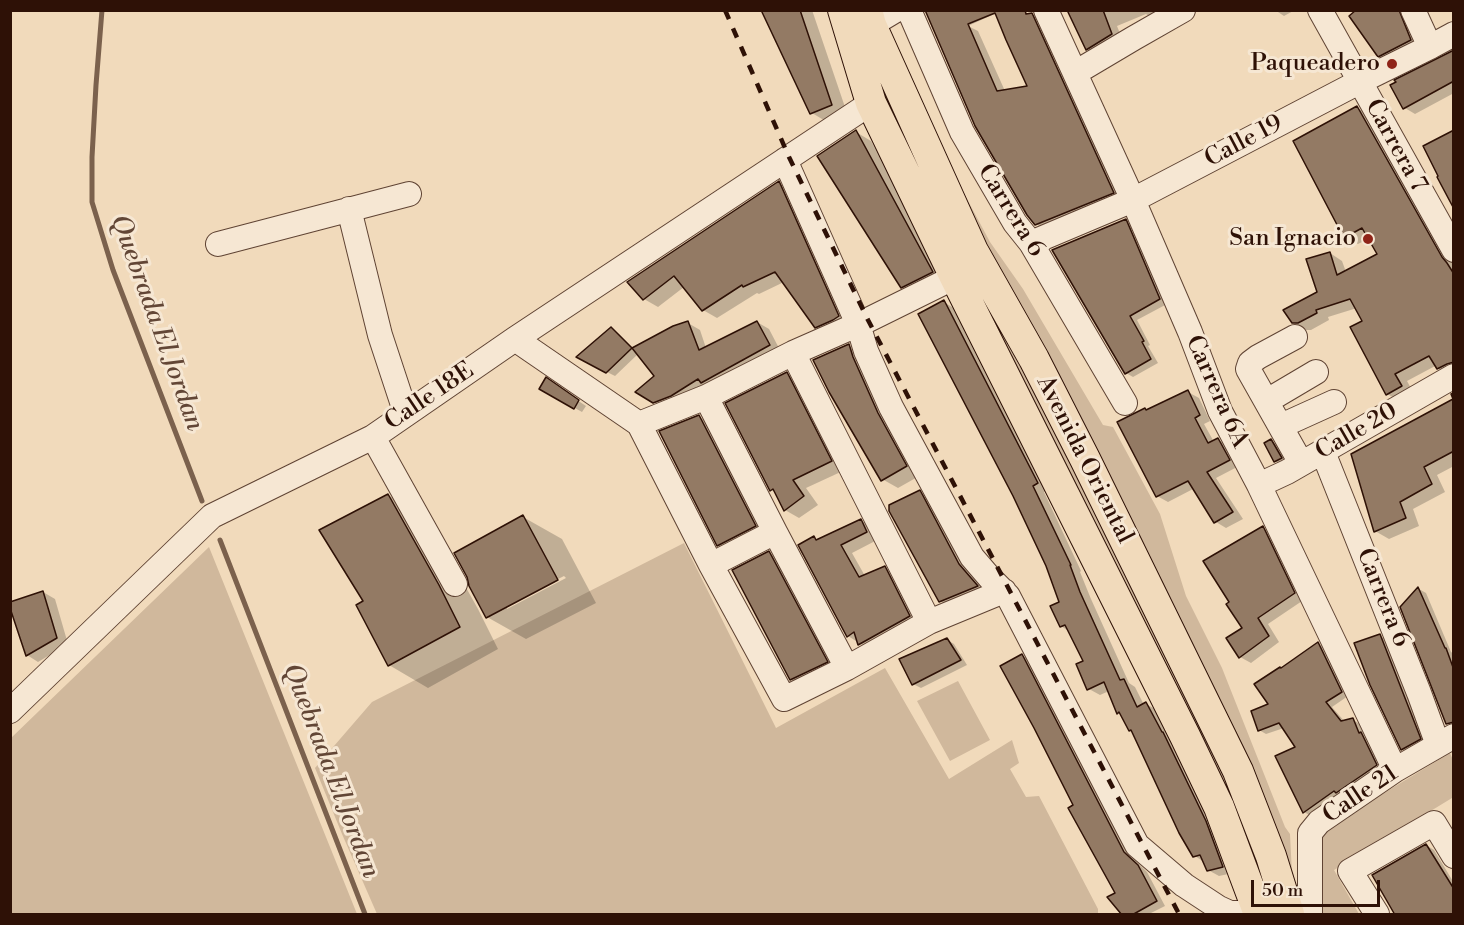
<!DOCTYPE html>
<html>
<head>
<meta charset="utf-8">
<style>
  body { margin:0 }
  #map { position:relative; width:1464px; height:925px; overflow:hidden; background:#f1dabb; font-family:"Libre Bodoni",serif }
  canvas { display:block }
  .frame { position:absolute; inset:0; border:12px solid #2e1106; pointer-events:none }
  .scale { position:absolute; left:1251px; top:880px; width:129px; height:27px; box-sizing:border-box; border:3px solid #2e1106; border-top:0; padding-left:8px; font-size:18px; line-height:21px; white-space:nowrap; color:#2e1106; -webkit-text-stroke:4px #f6e7d3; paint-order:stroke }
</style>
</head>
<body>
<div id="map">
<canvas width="1464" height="925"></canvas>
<div class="frame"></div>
<div class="scale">50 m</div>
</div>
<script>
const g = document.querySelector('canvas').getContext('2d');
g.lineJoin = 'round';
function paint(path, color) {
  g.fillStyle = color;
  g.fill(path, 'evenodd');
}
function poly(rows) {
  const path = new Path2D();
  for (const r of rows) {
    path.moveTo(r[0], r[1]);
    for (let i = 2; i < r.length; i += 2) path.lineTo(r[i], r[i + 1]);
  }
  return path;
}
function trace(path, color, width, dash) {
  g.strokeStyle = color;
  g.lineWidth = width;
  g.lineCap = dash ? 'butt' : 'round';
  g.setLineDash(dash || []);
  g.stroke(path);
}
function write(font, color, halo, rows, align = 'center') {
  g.font = font + ' "Libre Bodoni",serif';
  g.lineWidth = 6;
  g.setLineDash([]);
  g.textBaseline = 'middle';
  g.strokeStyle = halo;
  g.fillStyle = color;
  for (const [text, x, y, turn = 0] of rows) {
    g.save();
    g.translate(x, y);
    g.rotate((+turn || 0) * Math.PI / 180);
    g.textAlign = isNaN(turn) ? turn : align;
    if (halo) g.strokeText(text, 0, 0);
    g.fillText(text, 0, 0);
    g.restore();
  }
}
const green = poly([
  [860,11,1220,756,1276,914,893,128],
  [920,111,990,242,1023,289,1103,425,1113,427,1160,514,1186,596,1222,668,1285,827,1290,834,1294,914],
  [684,543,776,728,885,668,949,779,1012,740,1019,763,1010,769,1026,797,1039,796,1098,909,1098,914,377,914,342,834,315,768,372,702],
  [209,547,357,914,11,914,11,738],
  [958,681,990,740,950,761,917,701],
  [1450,753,1453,760,1453,801,1452,798,1334,870,1359,914,1314,914,1313,836]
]);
const shadow = poly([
  [763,10,812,10,847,113,827,122,812,113],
  [1003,10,968,26,978,31,1005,91,1030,88,1032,14,1044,21,1124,199,1047,230,1036,224,927,11],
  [1069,10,1175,11,1157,21,1146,14,1117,26,1123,41,1099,55,1087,49],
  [1275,10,1295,10,1284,16],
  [1359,10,1405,10,1422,47,1391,62,1379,56],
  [1454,52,1454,93,1415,114,1405,108],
  [1357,108,1370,115,1454,265,1454,374,1451,376,1438,368,1437,365,1407,381,1414,394,1400,401,1387,394,1364,322,1357,308,1328,317,1329,320,1311,330,1306,330,1293,322,1318,293,1330,253,1342,261,1346,272,1379,255,1370,238,1358,244,1345,237],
  [856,132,871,141,947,281,918,296,902,287],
  [779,183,793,191,852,324,831,335,816,327,784,282,759,294,757,293,717,318,703,310,684,287,658,307,644,299],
  [1125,220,1133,225,1167,304,1137,320,1150,345,1148,346,1158,363,1133,377,1126,373],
  [944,302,955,309,1048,490,1044,492,1081,571,1080,572,1091,599,1129,683,1135,687,1144,705,1146,704,1157,710,1172,738,1233,873,1219,876,1208,870,1204,862,1195,856,1133,731,1130,730,1123,716,1118,713,1109,691,1100,695,1089,689,1085,662,1070,632,1061,626,1061,602],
  [757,322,769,329,781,352,666,409,654,402,656,376,638,354,615,376,585,361,612,329,619,334,634,349,688,323,700,330,706,348],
  [849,346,864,355,921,475,898,488,882,479],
  [787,374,801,382,845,470,806,488,818,505,799,518,785,510,777,493,771,490],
  [553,384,586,406,582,412,541,389],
  [1188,392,1199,398,1210,421,1204,424,1214,442,1218,440,1229,446,1239,466,1216,478,1243,519,1226,528,1216,522,1195,488,1168,502,1157,496,1148,411],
  [699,417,715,426,770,535,734,554,718,545],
  [1454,429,1454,466,1437,475,1445,492,1413,509,1419,526,1389,539,1375,531,1352,455],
  [1271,441,1279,446,1289,463,1283,466,1275,461],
  [920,492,935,501,992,595,956,610,940,601,889,507],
  [388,495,427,518,478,609,498,649,428,688,389,665,365,602],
  [523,517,562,539,596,603,526,639,487,617],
  [564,576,566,578,507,609,507,605],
  [861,520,873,528,879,539,852,553,865,576,885,567,897,575,922,623,872,651,848,636,814,538,818,541],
  [1263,528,1274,534,1305,599,1268,624,1279,642,1251,663,1240,657],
  [769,553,785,562,842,671,807,688,791,679],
  [1419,589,1426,593,1451,652,1454,654,1454,727,1447,723],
  [43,592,55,599,68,644,38,662,27,655],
  [1380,636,1396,645,1435,748,1418,758,1402,749],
  [946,639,954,644,967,665,921,688,913,684],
  [1318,644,1325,648,1348,696,1332,707,1345,722,1353,720,1360,724,1383,769,1311,816,1304,812,1298,748,1284,728,1266,734,1259,730,1270,705],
  [1022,655,1030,660,1133,858,1147,872,1165,906,1149,914,1124,914,1117,893],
  [1426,845,1434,850,1454,883,1454,914]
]);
const stream = poly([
  [102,10,96,85,92,157,92,202,113,270,202,501],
  [220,540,365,914]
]);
const building = poly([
  [761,10,800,10,832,105,810,114,761,10],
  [925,10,1025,10,1026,14,1032,13,1114,193,1035,225,1027,215,975,126,925,10],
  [995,13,1006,40,1027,86,997,91,968,24,995,13],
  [1067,10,1103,10,1112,34,1086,50,1067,10],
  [1356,10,1399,10,1411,40,1378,57,1349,16,1356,10],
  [1454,50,1454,81,1403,109,1390,85,1396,82,1394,80,1454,50],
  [1357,106,1442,257,1447,263,1454,274,1454,362,1447,364,1437,369,1429,356,1395,374,1402,386,1386,395,1350,327,1362,321,1350,299,1316,310,1317,313,1298,323,1292,323,1283,310,1317,292,1306,259,1330,252,1337,275,1377,254,1362,228,1344,238,1293,141,1357,106],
  [856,130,933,272,901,288,817,156,856,130],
  [1454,130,1454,209,1437,177,1438,176,1423,146,1454,130],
  [779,181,839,316,833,320,815,328,775,272,743,287,742,285,702,311,674,276,643,300,627,282,779,181],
  [1126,219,1160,299,1130,316,1144,341,1142,342,1151,359,1125,374,1052,250,1126,219],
  [944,300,1038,483,1033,486,1071,565,1070,565,1080,592,1120,680,1124,679,1137,707,1146,702,1162,732,1163,732,1206,821,1223,867,1207,871,1200,855,1193,857,1179,833,1131,730,1129,731,1119,712,1117,714,1104,682,1087,690,1076,664,1083,661,1065,625,1060,627,1050,606,1059,602,1046,566,1013,496,918,314,944,300],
  [688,321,699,350,757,321,770,345,701,383,698,379,671,396,653,403,635,392,654,376,632,348,673,326,688,321],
  [611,327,632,348,606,373,576,357,611,327],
  [849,344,853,357,878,413,907,466,881,481,829,392,813,360,849,344],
  [787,372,832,461,793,480,804,496,784,511,773,489,770,491,725,403,787,372],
  [546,377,579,400,574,409,539,389,546,377],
  [1188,390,1200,415,1195,418,1208,443,1218,438,1230,460,1207,472,1233,512,1214,523,1188,481,1156,497,1117,422,1145,408,1146,410,1188,390],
  [1454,393,1454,451,1424,467,1432,484,1400,502,1406,518,1374,532,1351,454,1453,399,1451,394,1454,393],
  [699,415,756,526,717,546,659,431,699,415],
  [1271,439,1282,458,1274,462,1264,443,1271,439],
  [920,490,959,564,978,586,939,602,889,511,889,505,920,490],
  [388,494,439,585,460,627,388,666,356,605,363,601,319,530,388,494],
  [523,515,558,580,486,618,469,586,467,577,454,553,523,515],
  [861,519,867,532,841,545,859,577,885,566,910,616,858,645,854,632,847,637,798,545,814,536,816,540,861,519],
  [1263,526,1295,593,1258,618,1269,636,1239,658,1226,638,1242,628,1226,604,1229,602,1203,561,1263,526],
  [769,551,828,662,790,680,732,570,769,551],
  [1418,587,1445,648,1446,648,1454,670,1454,722,1446,724,1400,607,1418,587],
  [43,591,57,638,26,656,10,608,10,602,43,591],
  [1380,634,1421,739,1401,750,1370,685,1354,643,1380,634],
  [947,638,961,660,912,685,899,659,947,638],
  [1318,642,1342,692,1326,702,1341,721,1353,718,1359,733,1361,732,1377,765,1336,793,1334,791,1303,813,1275,756,1295,747,1279,723,1258,731,1251,711,1268,704,1254,684,1280,667,1281,668,1318,642],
  [1022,654,1124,852,1138,865,1157,901,1132,915,1122,915,1107,897,1115,893,1068,808,1073,805,1034,728,1000,666,1022,654],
  [1426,844,1454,889,1454,915,1395,915,1372,875,1426,844]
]);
const minor = poly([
  [909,10,962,132,1015,223,1031,243,1125,403],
  [1046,10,1133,200,1190,332,1220,411,1259,485,1395,770],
  [1320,10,1454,250],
  [1413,10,1430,47],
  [871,25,896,10],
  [1075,73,1134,38,1183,10],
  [785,160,858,324,866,351,891,407,972,557,990,578,1008,596,1137,845,1184,885,1219,908,1230,913,1258,913],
  [349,209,380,335,406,414],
  [1031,243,1133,200,1359,82,1430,47,1454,34],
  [218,244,409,194],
  [1295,337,1258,357,1250,363,1248,369,1301,463],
  [515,339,639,424,711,565,784,699,847,668,929,622,1004,591],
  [793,353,929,622],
  [706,397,775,532,847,668],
  [1267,401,1316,372],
  [639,424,706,397,793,353,868,320,955,277],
  [1281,426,1334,402],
  [373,437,455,584],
  [1323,452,1419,693,1438,745],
  [1259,485,1287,472,1454,376],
  [711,565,775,532],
  [10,711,212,516,373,437,515,339,871,103],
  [1310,914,1310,833,1319,822,1395,770,1454,736],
  [1377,914,1350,871,1434,823,1454,856]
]);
const major = poly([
  [843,10,871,103,955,277,1185,736,1219,807,1259,914],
  [867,10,871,25,973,251,1034,359,1085,459,1238,771,1271,856,1289,914]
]);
const rail = poly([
  [725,10,789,157,868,320,1179,914]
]);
const markers = [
  [1392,64,6,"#8f2418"],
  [1368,239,6,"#8f2418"]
];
const poiNames = [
  ["Paqueadero",1380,64],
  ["San Ignacio",1356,239]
];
const streetNames = [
  ["Calle 19",1244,142,-28],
  ["Carrera 7",1395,146,61],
  ["Carrera 6",1010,211,58],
  ["Carrera 6A",1216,392,66],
  ["Calle 18E",430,397,-34],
  ["Calle 20",1357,432,-30],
  ["Avenida Oriental",1084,460,63],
  ["Carrera 6",1382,598,68],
  ["Calle 21",1361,795,-34]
];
const waterNames = [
  ["Quebrada El Jordan",156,323,70],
  ["Quebrada El Jordan",330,771,69]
];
paint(green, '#d0b89c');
paint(shadow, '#0003');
trace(stream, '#7b614d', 5);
paint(building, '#937a64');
trace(building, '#2e1106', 1.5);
trace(minor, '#5f4333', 26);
trace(major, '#2e1106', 32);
trace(minor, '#f6e7d3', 24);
trace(major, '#f1dabb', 30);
trace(rail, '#2e1106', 4.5, [10, 10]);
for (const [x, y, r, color] of markers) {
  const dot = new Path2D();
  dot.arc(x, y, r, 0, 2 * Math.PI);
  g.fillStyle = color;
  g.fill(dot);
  trace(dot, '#f6e7d3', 2);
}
write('24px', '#2e1106', '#f6e7d3', poiNames, 'right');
write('24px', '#2e1106', '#f6e7d3', streetNames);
write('italic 26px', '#624636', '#f6e7d3', waterNames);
</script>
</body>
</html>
